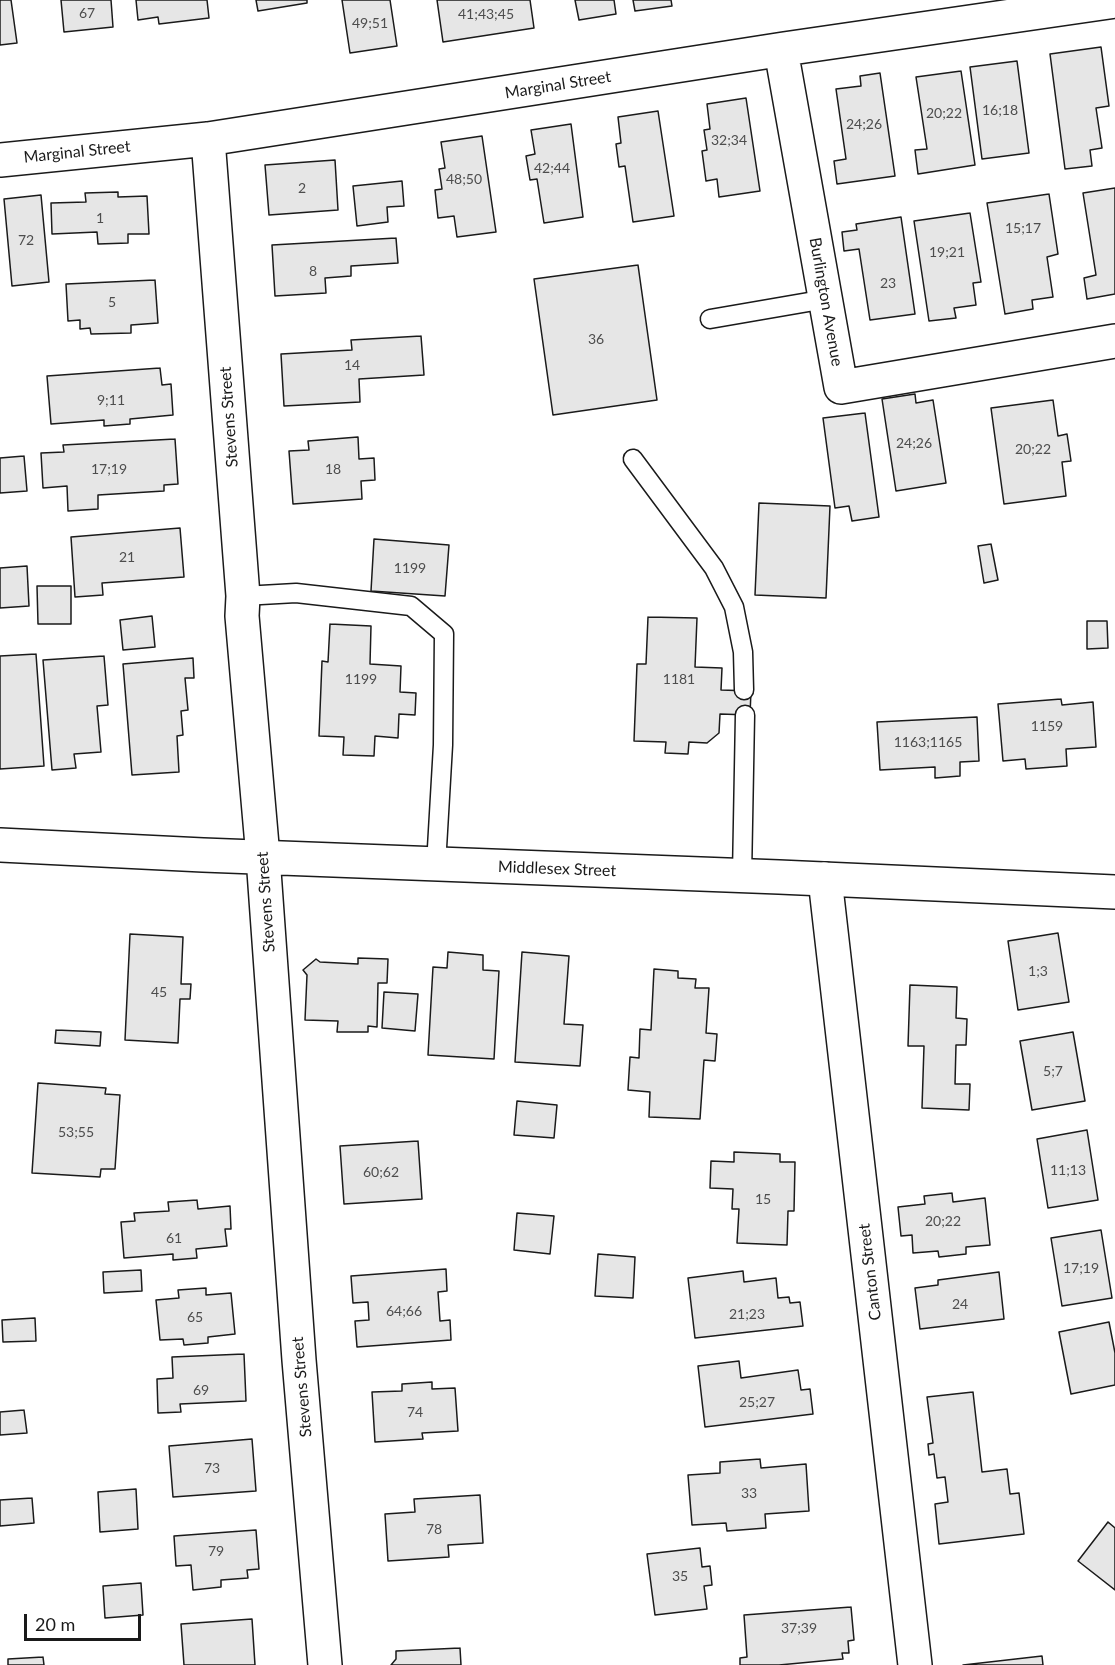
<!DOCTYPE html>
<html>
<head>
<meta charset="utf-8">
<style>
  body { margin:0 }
  #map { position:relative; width:1115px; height:1665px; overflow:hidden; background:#fff; font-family:Lato,sans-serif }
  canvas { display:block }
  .scale { position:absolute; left:24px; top:1614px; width:117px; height:27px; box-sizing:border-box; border:3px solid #1a1a1a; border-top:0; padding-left:8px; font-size:18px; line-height:21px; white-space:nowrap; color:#1a1a1a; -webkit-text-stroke:4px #fff; paint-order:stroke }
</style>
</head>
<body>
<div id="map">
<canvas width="1115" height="1665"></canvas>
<div class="scale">20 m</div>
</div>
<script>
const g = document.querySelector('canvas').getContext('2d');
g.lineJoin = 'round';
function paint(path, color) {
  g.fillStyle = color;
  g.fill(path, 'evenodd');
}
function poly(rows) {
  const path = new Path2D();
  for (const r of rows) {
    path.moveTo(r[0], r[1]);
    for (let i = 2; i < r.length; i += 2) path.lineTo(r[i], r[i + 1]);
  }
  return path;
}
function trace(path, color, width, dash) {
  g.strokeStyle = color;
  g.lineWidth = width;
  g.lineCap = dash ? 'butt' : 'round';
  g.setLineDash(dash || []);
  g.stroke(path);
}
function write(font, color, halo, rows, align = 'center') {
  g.font = font + ' Lato,sans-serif';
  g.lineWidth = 4.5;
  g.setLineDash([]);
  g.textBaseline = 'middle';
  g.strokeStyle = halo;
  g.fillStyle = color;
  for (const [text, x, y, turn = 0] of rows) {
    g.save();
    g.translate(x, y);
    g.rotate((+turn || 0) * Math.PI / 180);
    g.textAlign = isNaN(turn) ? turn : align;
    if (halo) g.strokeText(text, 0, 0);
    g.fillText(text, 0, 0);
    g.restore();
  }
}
const building = poly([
  [0,0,11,0,17,43,0,45,0,0],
  [61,0,111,0,113,27,64,32,61,0],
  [136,0,207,0,209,18,159,24,158,17,138,20,136,0],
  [256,0,307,0,307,3,258,11,256,0],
  [342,0,390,0,397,46,350,53,342,0],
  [437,0,530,0,534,28,443,42,437,0],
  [575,0,614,0,616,14,579,20,575,0],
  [633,0,671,0,672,6,635,11,633,0],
  [1101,47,1109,106,1096,108,1102,148,1090,150,1092,166,1065,169,1050,54,1101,47],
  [1017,61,1029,153,982,159,970,67,1017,61],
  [961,71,975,165,918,174,915,150,927,149,916,77,961,71],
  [880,73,895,176,837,184,834,161,846,159,836,89,861,86,860,76,880,73],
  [746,98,760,191,719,197,717,179,706,181,702,151,707,150,704,130,710,129,707,104,746,98],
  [658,111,674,216,633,222,625,166,619,167,616,144,621,143,618,117,658,111],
  [571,124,583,217,544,223,537,179,530,180,526,156,535,154,531,130,571,124],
  [482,136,496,232,457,237,454,216,438,218,435,190,442,189,439,169,445,168,441,142,482,136],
  [335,160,338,210,269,215,265,165,335,160],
  [402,181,404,206,387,207,388,222,357,226,353,186,402,181],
  [1115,188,1115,294,1087,299,1084,278,1096,275,1083,193,1115,188],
  [118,192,118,197,147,196,149,234,128,234,128,243,98,244,97,232,52,234,51,203,86,202,85,193,118,192],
  [1049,194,1058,254,1047,257,1053,297,1032,300,1033,309,1005,314,987,203,1049,194],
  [41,195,49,282,12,286,4,199,41,195],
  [970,213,981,282,973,283,976,305,954,308,956,318,929,321,914,221,970,213],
  [901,217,915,314,870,320,859,249,844,251,842,232,857,230,856,224,901,217],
  [396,238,398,263,351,266,351,276,325,278,326,293,275,296,272,245,396,238],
  [638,265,657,400,553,415,534,279,638,265],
  [155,280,158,323,131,325,131,333,91,334,90,328,80,329,80,320,68,321,66,284,155,280],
  [421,336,424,375,359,379,360,402,284,406,281,354,352,350,351,340,421,336],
  [160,368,162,385,171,384,173,415,130,419,130,424,104,426,104,420,51,424,47,376,160,368],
  [915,394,916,403,933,400,946,483,896,491,882,399,915,394],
  [1053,400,1058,436,1067,434,1071,461,1062,462,1066,496,1004,504,991,408,1053,400],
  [865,413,879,517,852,521,849,506,835,508,823,418,865,413],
  [358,437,359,459,374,458,375,480,361,481,362,499,293,504,289,451,309,450,308,441,358,437],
  [175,439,178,484,164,485,164,491,98,495,98,509,68,511,67,486,43,488,41,453,64,452,63,445,175,439],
  [24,456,27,491,0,493,0,458,24,456],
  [759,503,830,506,826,598,755,595,759,503],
  [180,528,184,577,102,583,103,595,75,597,71,537,180,528],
  [374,539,449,545,445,596,371,591,374,539],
  [991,544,998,580,984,583,978,546,991,544],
  [27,566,29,606,0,608,0,568,27,566],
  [37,586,71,586,71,624,38,624,37,586],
  [152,616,155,647,123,650,120,620,152,616],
  [648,617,697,618,695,667,722,668,721,690,751,691,750,715,720,714,719,733,707,743,689,742,688,754,665,753,666,742,634,741,637,664,646,664,648,617],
  [1087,621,1107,621,1108,648,1087,649,1087,621],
  [330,624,371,626,370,664,401,666,400,692,416,693,415,715,399,714,398,738,375,736,374,756,343,755,344,737,319,736,322,661,328,662,330,624],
  [36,654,44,766,0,769,0,656,36,654],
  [104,656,108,705,97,706,101,752,74,754,76,768,52,770,43,660,104,656],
  [193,658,194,678,185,678,188,710,181,711,183,735,177,736,179,772,132,775,123,664,193,658],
  [1061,699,1062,705,1093,702,1096,747,1066,749,1067,766,1026,769,1025,759,1003,761,998,704,1061,699],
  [977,717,979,761,960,762,960,776,935,778,935,767,880,770,877,722,977,717],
  [1058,933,1069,1002,1018,1010,1008,941,1058,933],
  [130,934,183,937,181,984,191,984,190,999,180,999,178,1043,125,1040,130,934],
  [448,952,483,955,483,970,499,971,494,1059,428,1055,433,967,447,968,448,952],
  [522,952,569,956,564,1024,583,1025,580,1066,515,1062,522,952],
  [358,958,388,959,387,983,378,983,377,1027,368,1026,368,1032,337,1032,338,1021,305,1020,307,975,303,970,316,959,320,962,358,964,358,958],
  [654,969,678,971,678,978,696,979,695,988,709,988,706,1033,717,1034,715,1061,704,1060,700,1119,649,1117,650,1092,628,1090,630,1057,639,1058,640,1029,651,1030,654,969],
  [910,985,957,987,956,1018,967,1019,966,1045,956,1045,955,1084,970,1084,969,1110,922,1108,924,1046,908,1046,910,985],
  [384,992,418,994,415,1031,382,1028,384,992],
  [56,1030,101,1032,100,1046,55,1043,56,1030],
  [1073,1032,1085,1101,1032,1110,1020,1041,1073,1032],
  [38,1083,106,1088,105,1094,120,1095,115,1169,101,1169,100,1177,32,1173,38,1083],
  [517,1101,557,1105,554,1138,514,1135,517,1101],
  [1087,1130,1098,1200,1048,1208,1037,1139,1087,1130],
  [418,1141,422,1199,344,1204,340,1146,418,1141],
  [734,1152,780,1154,780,1162,795,1162,794,1211,788,1211,787,1245,737,1243,739,1209,732,1209,733,1189,710,1188,711,1161,734,1162,734,1152],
  [952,1193,953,1202,985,1198,990,1245,966,1247,966,1254,939,1257,938,1251,913,1253,912,1235,901,1236,898,1207,925,1204,924,1196,952,1193],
  [197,1200,198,1209,230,1206,231,1229,225,1229,227,1246,196,1249,197,1258,173,1260,173,1254,124,1258,121,1222,135,1221,134,1213,169,1211,168,1202,197,1200],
  [517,1213,554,1216,550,1254,514,1250,517,1213],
  [1101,1230,1112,1298,1062,1306,1051,1238,1101,1230],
  [598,1254,635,1257,633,1298,595,1296,598,1254],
  [446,1269,447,1291,438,1292,440,1321,450,1320,451,1340,357,1347,355,1321,369,1320,368,1302,353,1303,351,1276,446,1269],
  [141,1270,142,1291,104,1293,103,1272,141,1270],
  [743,1271,744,1282,776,1278,778,1298,789,1297,790,1303,800,1302,803,1326,695,1338,688,1278,743,1271],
  [999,1272,1004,1319,920,1329,915,1288,938,1285,938,1280,999,1272],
  [206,1288,206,1295,231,1293,235,1334,208,1337,208,1343,184,1345,183,1339,160,1340,156,1300,179,1298,178,1290,206,1288],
  [35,1318,36,1341,3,1342,2,1320,35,1318],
  [1109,1322,1115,1353,1115,1385,1071,1394,1059,1332,1109,1322],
  [244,1354,246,1401,180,1404,181,1412,158,1413,157,1379,173,1378,172,1357,244,1354],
  [739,1361,741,1378,798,1370,801,1390,810,1389,813,1414,705,1427,698,1366,739,1361],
  [432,1382,432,1389,455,1388,458,1431,422,1433,423,1439,375,1442,372,1392,402,1391,402,1384,432,1382],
  [973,1392,982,1472,1007,1469,1010,1494,1019,1493,1024,1534,939,1544,935,1504,948,1502,945,1477,937,1478,934,1454,929,1455,928,1444,933,1443,927,1397,973,1392],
  [24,1410,27,1433,0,1435,0,1412,24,1410],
  [252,1439,256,1491,173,1497,169,1446,252,1439],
  [760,1459,761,1468,806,1464,809,1511,765,1514,766,1528,727,1531,726,1523,692,1525,688,1475,720,1473,720,1462,760,1459],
  [136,1489,138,1529,100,1532,98,1492,136,1489],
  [480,1495,483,1543,448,1545,449,1557,388,1561,385,1514,415,1512,414,1499,480,1495],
  [32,1498,34,1523,0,1526,0,1500,32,1498],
  [1108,1522,1115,1528,1115,1590,1078,1561,1108,1522],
  [256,1530,259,1569,247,1570,248,1578,221,1580,221,1587,193,1590,191,1565,176,1566,174,1536,256,1530],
  [700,1548,702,1567,710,1566,712,1585,704,1586,707,1609,655,1615,647,1554,700,1548],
  [141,1583,143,1615,105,1618,103,1586,141,1583],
  [851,1607,854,1640,848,1641,849,1653,842,1653,843,1659,779,1665,740,1665,740,1658,747,1657,744,1615,851,1607],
  [252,1619,255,1665,184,1665,181,1624,252,1619],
  [460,1648,461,1665,391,1665,396,1659,396,1651,460,1648],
  [1042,1656,1043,1665,963,1665,1042,1656],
  [43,1657,44,1665,8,1665,8,1659,43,1657]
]);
const lane = poly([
  [710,319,826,299],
  [633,459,714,568,734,607,743,652,744,690],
  [243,596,296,593,411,606,444,634,443,745,436,865],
  [742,876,745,715]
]);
const street = poly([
  [781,50,841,387,1115,341],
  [208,139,243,596,242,616,263,857],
  [0,160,208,139,784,49,1115,1],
  [825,879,915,1665]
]);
const secondary = poly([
  [0,845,203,855,779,877,1115,892],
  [263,857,299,1360,325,1665]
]);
const numberNames = [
  ["67",87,13],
  ["41;43;45",486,14],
  ["49;51",370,23],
  ["16;18",1000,110],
  ["20;22",944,113],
  ["24;26",864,124],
  ["32;34",729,140],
  ["42;44",552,168],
  ["48;50",464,179],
  ["2",302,188],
  ["1",100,218],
  ["15;17",1023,228],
  ["72",26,240],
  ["19;21",947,252],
  ["8",313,271],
  ["23",888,283],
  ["5",112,302],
  ["36",596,339],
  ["14",352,365],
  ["9;11",111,400],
  ["24;26",914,443],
  ["20;22",1033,449],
  ["17;19",109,469],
  ["18",333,469],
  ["21",127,557],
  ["1199",410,568],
  ["1199",361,679],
  ["1181",679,679],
  ["1159",1047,726],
  ["1163;1165",928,742],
  ["1;3",1038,971],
  ["45",159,992],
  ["5;7",1053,1071],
  ["53;55",76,1132],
  ["11;13",1068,1170],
  ["60;62",381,1172],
  ["15",763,1199],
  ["20;22",943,1221],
  ["61",174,1238],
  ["17;19",1081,1268],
  ["24",960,1304],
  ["64;66",404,1311],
  ["21;23",747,1314],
  ["65",195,1317],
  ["69",201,1390],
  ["25;27",757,1402],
  ["74",415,1412],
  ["73",212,1468],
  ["33",749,1493],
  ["78",434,1529],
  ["79",216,1551],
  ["35",680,1576],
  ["37;39",799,1628]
];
const streetNames = [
  ["Marginal Street",558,85,-9],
  ["Marginal Street",77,152,-6],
  ["Burlington Avenue",826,302,80],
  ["Stevens Street",229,417,-94],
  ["Middlesex Street",557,869,2],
  ["Stevens Street",266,902,-94],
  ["Canton Street",870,1272,-97],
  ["Stevens Street",302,1387,-95]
];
paint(building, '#e6e6e6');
trace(building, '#1a1a1a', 1.5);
trace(lane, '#1a1a1a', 21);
trace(street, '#1a1a1a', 36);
trace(secondary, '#1a1a1a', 36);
trace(lane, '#fff', 18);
trace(street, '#fff', 33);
trace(secondary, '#fff', 33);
write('14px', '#4d4d4d', null, numberNames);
write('16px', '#1a1a1a', '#fff', streetNames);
</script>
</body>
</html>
